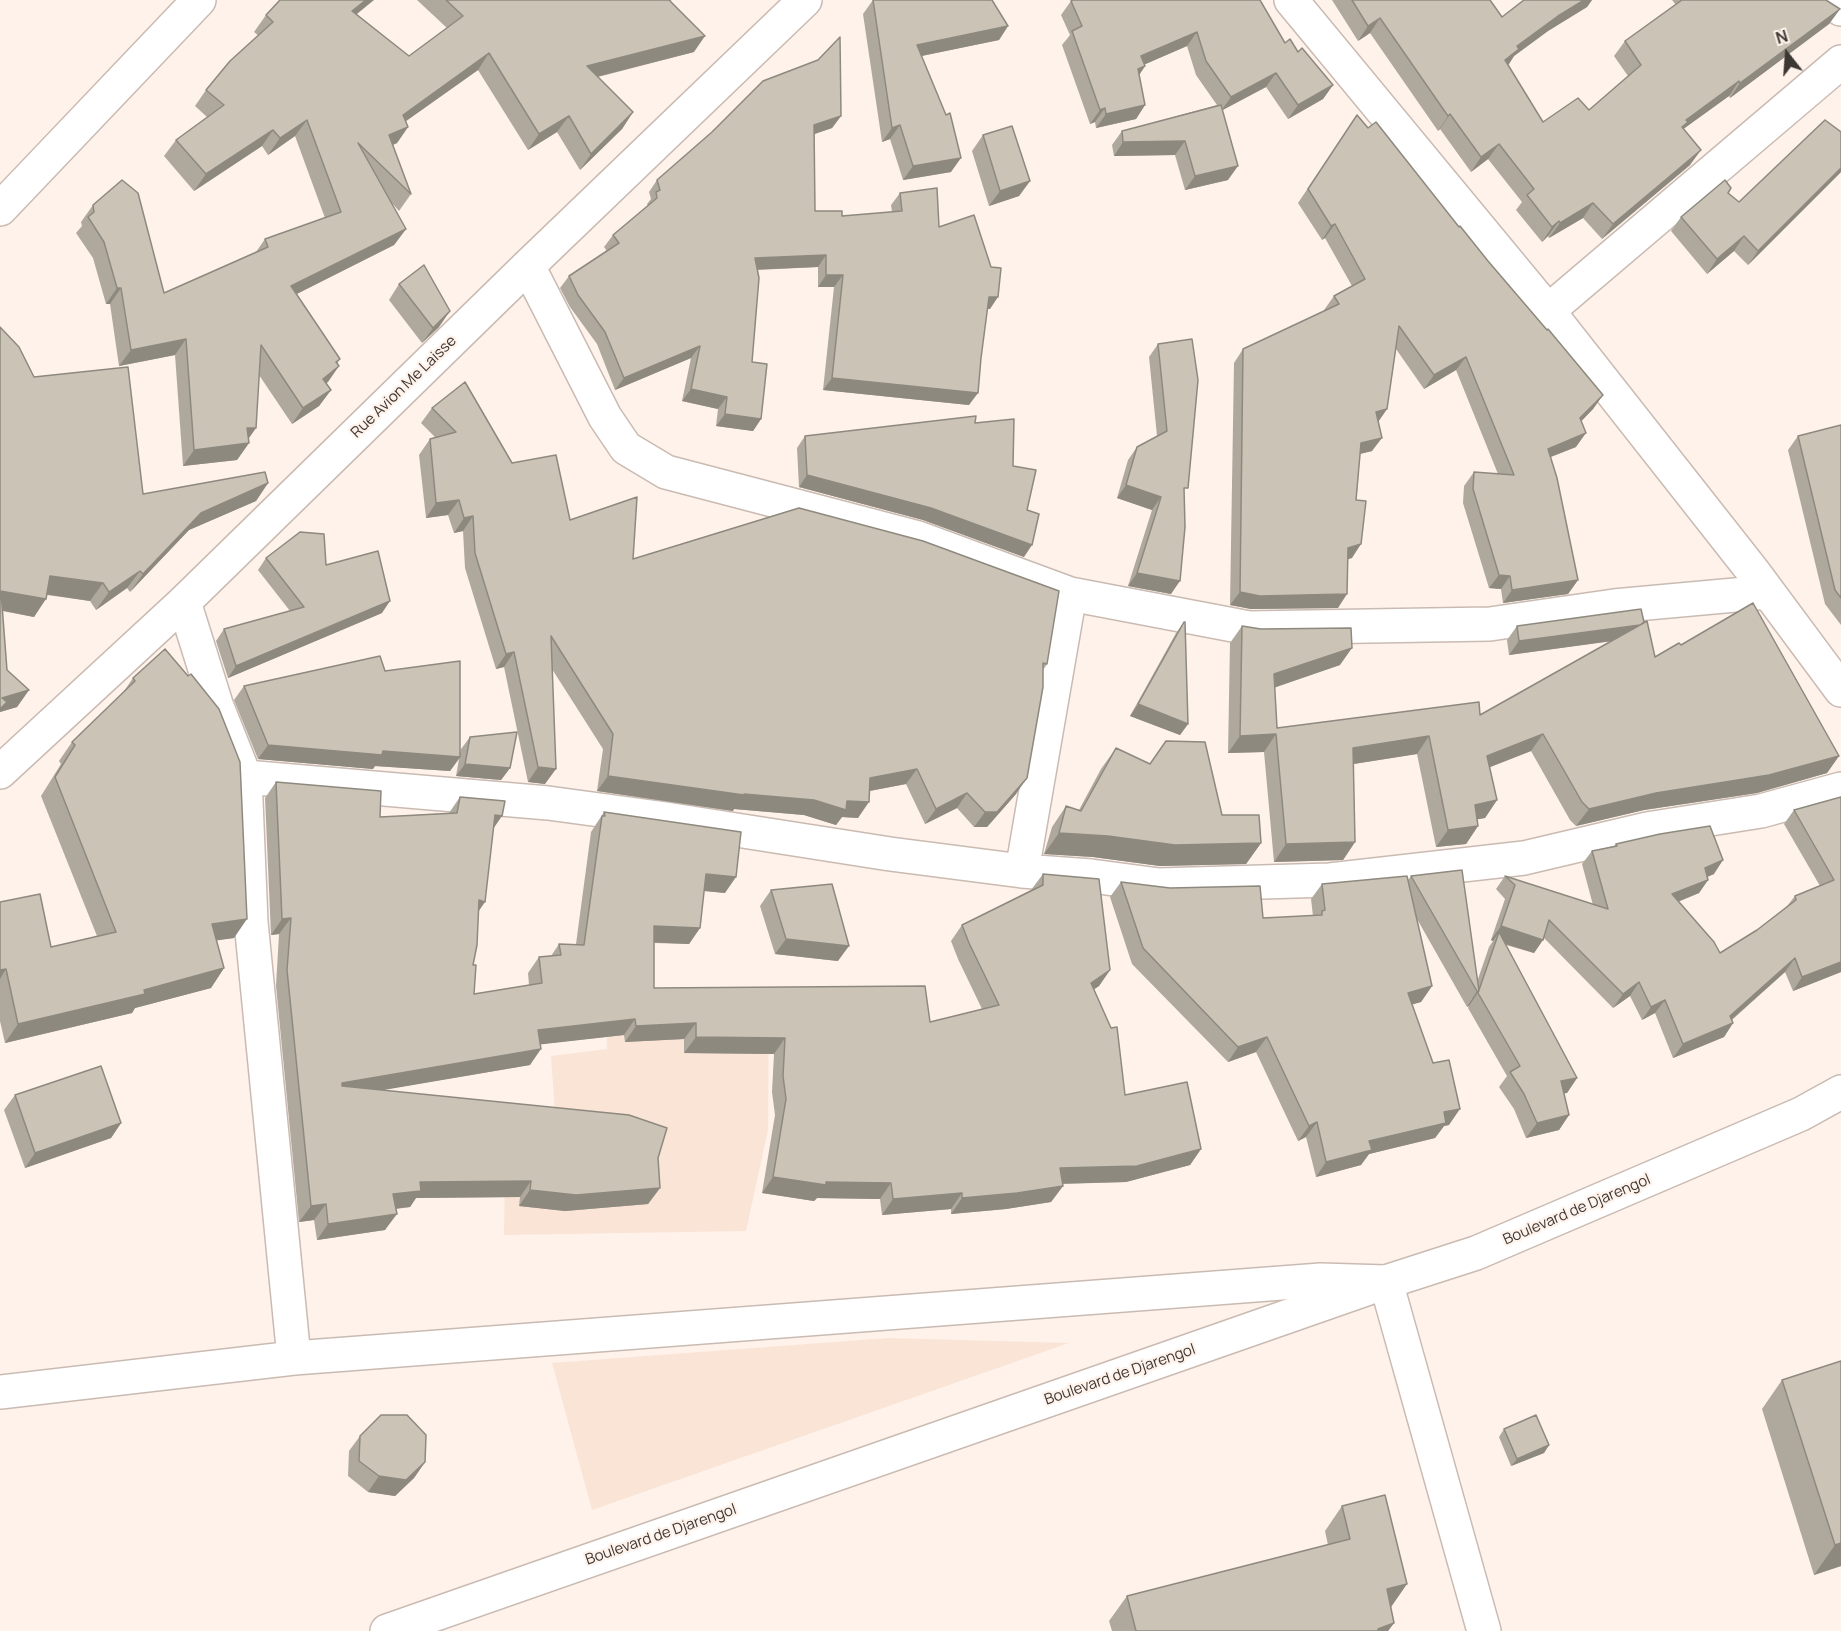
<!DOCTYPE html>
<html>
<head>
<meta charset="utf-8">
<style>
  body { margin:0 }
  #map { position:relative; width:1841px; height:1631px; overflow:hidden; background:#fef2eb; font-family:Manrope,sans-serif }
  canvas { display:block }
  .north { position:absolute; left:1757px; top:24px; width:60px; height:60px; -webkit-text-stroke:4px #fef2eb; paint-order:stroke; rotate:343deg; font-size:16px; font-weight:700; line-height:24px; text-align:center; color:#3d3733 }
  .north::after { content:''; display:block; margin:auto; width:21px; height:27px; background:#3d3733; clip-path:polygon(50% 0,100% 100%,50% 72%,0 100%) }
</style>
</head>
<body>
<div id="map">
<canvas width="1841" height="1631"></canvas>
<div class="north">N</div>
</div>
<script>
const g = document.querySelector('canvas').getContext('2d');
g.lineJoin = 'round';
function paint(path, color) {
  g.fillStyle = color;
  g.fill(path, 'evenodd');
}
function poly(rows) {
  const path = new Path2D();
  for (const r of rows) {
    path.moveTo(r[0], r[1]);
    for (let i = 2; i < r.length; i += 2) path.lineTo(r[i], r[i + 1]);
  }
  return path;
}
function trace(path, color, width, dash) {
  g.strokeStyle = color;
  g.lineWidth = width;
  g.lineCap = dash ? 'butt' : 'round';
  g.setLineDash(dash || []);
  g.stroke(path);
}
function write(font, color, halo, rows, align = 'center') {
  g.font = font + ' Manrope,sans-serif';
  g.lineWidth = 4.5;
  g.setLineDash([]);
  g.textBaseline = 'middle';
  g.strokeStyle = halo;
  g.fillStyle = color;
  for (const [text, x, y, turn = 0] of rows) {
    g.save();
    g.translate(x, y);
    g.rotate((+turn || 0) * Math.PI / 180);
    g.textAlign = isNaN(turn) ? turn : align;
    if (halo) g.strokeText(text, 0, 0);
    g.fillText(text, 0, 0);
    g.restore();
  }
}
const built = poly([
  [769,994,768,1130,746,1231,504,1235,506,1116,555,1114,551,1056,607,1049,606,999],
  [888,1338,1069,1343,592,1510,552,1363]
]);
const minor = poly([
  [1291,0,1548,311,1755,574,1841,690],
  [1826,0,1841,9],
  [528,266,605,417,626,448,666,472,918,538,1070,594,1249,628,1490,624,1614,606,1768,592],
  [1548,311,1841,62],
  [184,602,216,704,245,777,251,922,294,1358],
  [0,772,184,602,528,266,805,0],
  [245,777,548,803,666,819,890,854,1022,871,1091,876,1159,885,1330,880,1524,858,1647,829,1761,811,1841,789],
  [1022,871,1070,594],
  [0,1392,294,1358,1321,1280,1386,1282,1484,1631]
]);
const major = poly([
  [0,209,199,0],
  [387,1631,1386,1282,1476,1253,1801,1114,1841,1092]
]);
const wall = poly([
  [417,0,672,0,670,1,694,52,598,77,633,112,622,129,580,170,557,132,528,150,478,70,406,121,408,127,397,143,393,145,411,194,399,211,391,202,406,229,394,245,296,294,340,359,337,363,339,366,326,383,331,390,319,406,292,424,259,375,248,439,249,443,237,460,183,466,175,355,119,366,110,304,106,304,93,258,76,233,82,226,81,222,93,205,164,293,256,252,265,239,325,218,295,136,268,155,262,146,194,191,164,156,176,140,207,117,195,106,206,90,259,36,254,32,266,15,357,14,409,56,447,28],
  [873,0,1008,26,999,40,921,56,951,172,903,180,890,139,882,142,863,14],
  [1332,0,1490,0,1502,17,1524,0,1592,0,1587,7,1548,31,1514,56,1508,65,1543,122,1589,110,1628,76,1614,56,1625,41,1676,5,1672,0,1826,0,1840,9,1829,24,1730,98,1729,96,1683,129,1690,165,1602,239,1583,218,1549,238,1548,236,1542,242,1516,210,1522,202,1488,159,1471,172,1440,129,1438,131,1370,33,1358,41],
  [1071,1,1285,43,1298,52,1333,85,1323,99,1288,119,1266,87,1222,110,1228,180,1185,190,1175,155,1114,156,1112,145,1122,131,1217,105,1196,75,1187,46,1145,64,1145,66,1139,75,1145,105,1136,119,1096,128,1095,122,1090,124,1062,45,1070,35,1061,15],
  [1357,115,1459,227,1603,395,1593,409,1581,421,1576,447,1550,457,1578,580,1568,594,1503,603,1501,589,1489,588,1463,503,1464,486,1474,472,1498,474,1456,370,1424,389,1396,349,1387,409,1378,422,1372,451,1360,454,1352,558,1348,559,1338,608,1251,609,1230,605,1234,363,1243,349,1325,311,1324,310,1334,296,1352,286,1325,238,1322,240,1298,203],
  [841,116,832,128,814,134,815,211,842,216,892,212,891,205,900,193,939,227,990,309,987,309,969,405,823,390,834,287,818,287,818,267,757,270,752,362,761,419,753,431,716,426,718,409,682,401,691,358,615,390,597,344,570,307,560,288,569,276,607,251,604,247,613,235,648,206,647,204,651,199,649,192,657,180],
  [983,135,1030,181,1019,196,989,206,972,151],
  [1841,172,1748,265,1734,251,1707,274,1671,231,1681,217,1728,193,1739,202],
  [399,284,439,327,422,343,389,300],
  [0,327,34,377,143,494,268,483,256,501,189,530,130,592,127,588,96,610,90,601,47,595,34,617,2,611,7,670,29,690,17,707,0,712],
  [1158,344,1184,494,1171,594,1128,586,1152,510,1117,498,1128,460,1137,447,1157,436,1149,357],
  [432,408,512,463,570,520,633,559,1047,664,1043,670,1016,794,987,827,974,827,957,808,925,824,906,784,869,791,858,818,842,817,836,825,804,815,734,809,733,811,597,791,603,749,552,669,545,784,528,782,504,667,496,669,465,568,463,531,454,533,448,515,426,518,419,455,430,439,436,438,421,423],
  [975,423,1013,466,1027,510,1024,557,923,520,799,487,797,448,805,436],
  [1841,425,1841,625,1825,604,1788,450,1798,436],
  [266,558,326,565,382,613,228,678,216,641,224,629,290,611,258,570],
  [1184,622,1188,724,1180,735,1130,716,1176,633],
  [1644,622,1655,657,1681,645,1839,756,1827,773,1757,793,1644,810,1576,826,1570,820,1531,751,1490,767,1497,800,1485,818,1477,819,1478,826,1466,844,1436,847,1417,754,1353,764,1355,842,1343,860,1274,862,1264,752,1228,753,1230,643,1242,626,1340,665,1274,687,1277,728,1480,715,1611,641,1509,655,1507,640,1517,626],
  [165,649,234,938,216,940,224,968,211,988,135,1008,132,1013,5,1043,0,1021,0,902,51,947,97,936,41,796,61,764,59,761,72,742,122,694,133,678],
  [385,671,460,754,461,749,470,737,510,768,501,780,456,776,459,759,450,771,375,766,373,769,258,759,234,700,244,686],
  [1116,748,1222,815,1261,843,1246,864,1160,866,1093,857,1044,854,1052,827,1066,806,1079,810,1101,769],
  [276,782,380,817,449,813,460,797,493,829,478,912,473,965,474,994,529,985,528,973,539,957,551,956,559,944,576,944,591,832,604,812,725,893,704,891,700,928,689,944,654,943,654,988,930,1022,982,1009,958,959,951,941,962,925,1031,890,1043,874,1110,970,1099,986,1094,989,1125,1095,1201,1149,1190,1165,1126,1182,1062,1184,1063,1186,1051,1202,1006,1209,951,1214,951,1209,882,1215,880,1199,817,1198,814,1201,762,1193,775,1115,772,1092,774,1054,684,1053,684,1039,625,1042,624,1035,540,1044,530,1065,381,1090,658,1158,660,1188,648,1204,565,1211,519,1206,520,1197,416,1198,410,1207,396,1209,385,1230,317,1240,314,1220,299,1222,276,986,279,934,271,935,265,798],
  [1841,797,1841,972,1793,991,1785,972,1732,1020,1733,1023,1724,1037,1673,1058,1655,1013,1642,1020,1630,996,1613,1008,1544,938,1534,953,1506,945,1577,1078,1567,1093,1564,1093,1569,1115,1559,1130,1526,1138,1514,1109,1499,1087,1507,1076,1468,1008,1469,1006,1467,1007,1417,919,1432,986,1421,1002,1412,1004,1449,1125,1444,1126,1435,1138,1369,1154,1361,1165,1316,1177,1306,1137,1298,1141,1256,1052,1228,1062,1132,964,1110,897,1121,882,1263,918,1313,916,1311,899,1322,884,1408,880,1411,876,1478,979,1489,947,1493,941,1491,940,1505,899,1496,889,1505,876,1593,905,1582,864,1592,851,1614,846,1616,844,1714,874,1707,877,1708,880,1699,893,1678,902,1720,953,1757,930,1787,906,1795,896,1820,886,1784,824,1794,810],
  [771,890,838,961,775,954,760,906],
  [15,1095,121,1123,111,1138,25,1168,4,1110],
  [1841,1361,1841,1566,1814,1575,1762,1409,1782,1380],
  [1504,1429,1549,1445,1544,1453,1511,1466,1499,1437],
  [360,1436,425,1462,414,1478,395,1496,368,1492,348,1476,349,1451],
  [1342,1506,1390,1608,1394,1623,1388,1631,1112,1631,1109,1621,1127,1596,1328,1545,1325,1531]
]);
const shadedWall = poly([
  [366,0,374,0,341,27,352,11],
  [1584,0,1592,0,1587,7,1548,31,1514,56,1509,64,1494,75,1505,60,1517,46,1558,16],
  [1840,9,1829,24,1730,98,1740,83],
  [1380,18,1370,33,1358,41,1368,26],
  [1008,26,999,40,907,59,917,45],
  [1197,32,1187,46,1132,70,1141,56],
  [705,36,694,52,576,82,587,66],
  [489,53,478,70,392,131,403,115],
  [1145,66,1136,80,1138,69],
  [1276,73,1266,87,1221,111,1231,97],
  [1739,81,1729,96,1682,130,1671,142,1686,120],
  [1333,85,1323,99,1288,119,1298,105],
  [1145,105,1136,119,1096,128,1106,114],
  [1105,108,1095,122,1090,124,1100,110],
  [633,112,622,129,580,170,591,154],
  [1450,114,1440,129,1438,131,1448,116],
  [569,116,557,132,528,150,539,134],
  [841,116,832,128,806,137,814,125],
  [307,120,295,136,268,155,280,138],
  [900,125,890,139,882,142,892,128],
  [408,127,397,143,378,151,389,135],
  [273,130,262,146,194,191,206,174],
  [1185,141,1175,155,1114,156,1123,142],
  [1499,144,1488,159,1471,172,1481,157],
  [1701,150,1690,165,1602,239,1613,224],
  [961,158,951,172,903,180,913,166],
  [1238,166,1228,180,1185,190,1195,176],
  [1841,168,1841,172,1748,265,1758,251],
  [1030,181,1019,196,989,206,1000,191],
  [1593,203,1583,218,1549,238,1560,223],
  [1559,221,1548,236,1542,242,1552,227],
  [1335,224,1325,238,1322,240,1331,226],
  [406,229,394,245,279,303,291,286],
  [1744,236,1734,251,1707,274,1717,259],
  [826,255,818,267,746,270,755,258],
  [826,275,843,275,834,287,818,287],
  [117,288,121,288,110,304,106,304],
  [989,297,998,297,990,309,981,309],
  [450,311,439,327,422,343,433,328],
  [186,339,175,355,119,366,131,350],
  [700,346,691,358,615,390,624,378],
  [1466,357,1456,370,1424,389,1434,375],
  [340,359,329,374,339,366,328,382,311,395,336,362],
  [832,378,978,393,969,405,823,390],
  [691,389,727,397,718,409,682,401],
  [331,390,319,406,292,424,303,408],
  [1603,395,1593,409,1571,432,1580,418],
  [1387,409,1378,422,1376,412],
  [725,414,761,419,753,431,716,426],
  [247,428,256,428,245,444],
  [1586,433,1576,447,1538,462,1548,449],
  [1382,438,1372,451,1351,456,1361,443],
  [249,443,237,460,183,466,194,450],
  [807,475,931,508,1032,545,1024,557,923,520,799,487],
  [268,483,256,501,189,530,130,592,143,574,201,513],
  [1126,485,1161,497,1152,510,1117,498],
  [459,500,448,515,426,518,436,503],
  [473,516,463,531,454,533,464,518],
  [1361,544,1352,558,1338,562,1348,548],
  [140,571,127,588,96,610,109,592],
  [1137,573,1180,581,1171,594,1128,586],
  [1499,575,1510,576,1501,589,1489,588],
  [50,576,103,583,90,601,38,593],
  [1578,580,1568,594,1503,603,1512,590],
  [0,591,46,599,34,617,0,610],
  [1240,592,1347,594,1338,608,1251,609,1230,605],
  [390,601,382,613,228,678,236,666],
  [1644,624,1635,638,1509,655,1519,641],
  [1352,648,1340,665,1262,692,1274,674],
  [514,652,504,667,496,669,506,654],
  [29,690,17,707,0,712,0,701,2,698],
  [1138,704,1188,724,1180,735,1130,716],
  [1276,734,1264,752,1228,753,1240,736],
  [1543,734,1531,751,1475,773,1487,756],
  [1429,736,1417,754,1341,766,1353,748],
  [268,745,383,751,460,757,450,771,375,766,373,769,258,759],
  [1839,756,1827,773,1757,793,1644,810,1576,826,1589,809,1656,793],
  [465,764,510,768,501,780,456,776],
  [538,767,556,769,545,784,528,782],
  [917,769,906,784,859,793,870,778],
  [608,776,744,794,869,802,858,818,842,817,836,825,804,815,734,809,733,811,597,791],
  [1027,778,1016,794,987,827,974,827,985,812],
  [967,793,957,808,925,824,936,809],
  [1497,800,1485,818,1463,822,1475,805],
  [495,815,502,816,491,832],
  [1478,826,1466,844,1436,847,1448,830],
  [1059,833,1261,843,1246,864,1160,866,1093,857,1044,854],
  [1355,842,1343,860,1274,862,1286,844],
  [1723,860,1714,874,1695,882,1705,868],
  [706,874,736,877,725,893,695,890],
  [1708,880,1699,893,1662,908,1672,894],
  [479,900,485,902,474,918],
  [291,918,279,934,271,935,282,919],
  [247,919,234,938,199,943,212,924],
  [654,926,700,928,689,944,643,942],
  [1501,926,1543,940,1534,953,1496,941,1499,932,1493,941,1491,940],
  [786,939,849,946,838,961,775,954],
  [1795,958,1785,972,1723,1027,1733,1023,1724,1037,1673,1058,1683,1044,1730,1016],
  [1841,962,1841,972,1793,991,1802,977],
  [224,968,211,988,135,1008,132,1013,5,1043,18,1024],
  [6,969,0,979,0,970],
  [1110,970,1099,986,1080,999,1091,983],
  [1639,982,1630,996,1613,1008,1623,994],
  [1432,986,1421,1002,1397,1009,1408,993],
  [1477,991,1479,991,1469,1006,1467,1007],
  [1665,1000,1655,1013,1642,1020,1651,1007],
  [635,1019,624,1035,527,1046,538,1030],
  [696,1023,684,1039,625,1042,636,1026],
  [696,1037,785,1038,774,1054,684,1053],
  [1267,1037,1256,1052,1228,1062,1238,1047],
  [541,1049,530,1065,331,1099,342,1083],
  [1577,1078,1567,1093,1551,1096,1561,1081],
  [1460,1109,1449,1125,1444,1126,1435,1138,1369,1154,1361,1165,1316,1177,1326,1162,1369,1141,1444,1112],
  [1569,1115,1559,1130,1526,1138,1537,1123],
  [1317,1122,1306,1137,1298,1141,1309,1126],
  [121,1123,111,1138,25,1168,35,1153],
  [1201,1149,1190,1165,1126,1182,1048,1184,1060,1168],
  [773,1177,826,1182,891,1183,880,1199,817,1198,814,1201,762,1193],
  [531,1181,520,1197,416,1198,410,1207,382,1210,393,1194,420,1182],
  [1063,1186,1051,1202,1006,1209,951,1214,962,1198],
  [660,1188,648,1204,565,1211,519,1206,530,1190],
  [962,1193,951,1209,882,1215,893,1199],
  [326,1204,314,1220,299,1222,311,1206],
  [397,1214,385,1230,317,1240,328,1224],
  [1549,1445,1544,1453,1511,1466,1517,1459],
  [425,1462,414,1478,395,1496,368,1492,379,1476],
  [1841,1543,1841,1566,1814,1575,1835,1545],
  [1407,1584,1389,1610,1387,1589],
  [1394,1623,1388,1631,1376,1631,1378,1629]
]);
const building = poly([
  [280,0,366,0,352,11,409,56,463,16,446,0,669,0,705,36,587,66,633,112,591,154,569,116,539,134,489,53,403,115,408,127,389,135,411,194,358,143,406,229,291,286,340,359,336,362,339,366,323,379,331,390,303,408,261,345,256,428,247,428,249,443,194,450,186,339,131,350,121,288,117,288,104,242,88,217,94,212,93,205,122,180,138,193,164,293,268,247,265,239,341,212,307,120,280,138,273,130,206,174,176,140,224,105,206,90,230,61,273,22,266,15,280,0],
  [873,0,992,0,1008,26,917,45,946,115,950,113,961,158,913,166,900,125,892,128,873,0],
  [1073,0,1260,0,1285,43,1290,39,1298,52,1302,48,1333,85,1298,105,1276,73,1231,97,1206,61,1197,32,1141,56,1145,66,1138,69,1145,105,1106,114,1105,108,1100,110,1072,31,1082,26,1071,1,1073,0],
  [1352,0,1490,0,1502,17,1524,0,1584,0,1558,16,1517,46,1519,49,1505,60,1543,122,1578,98,1589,110,1641,65,1625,41,1682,0,1826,0,1840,9,1740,83,1739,81,1686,120,1688,122,1682,127,1701,150,1613,224,1593,203,1560,223,1559,221,1552,227,1527,195,1534,189,1499,144,1481,157,1450,114,1448,116,1380,18,1368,26,1352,0],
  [840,37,841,116,814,125,815,211,842,211,842,216,902,211,900,193,937,188,939,227,974,215,991,267,1001,268,998,297,989,297,981,358,978,393,832,378,843,275,826,275,826,255,755,258,759,278,752,362,767,364,761,419,725,414,727,397,691,389,700,346,624,378,605,332,578,295,569,276,619,243,613,235,657,198,656,192,660,190,657,180,712,132,763,81,818,60,840,37],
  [1221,105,1238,166,1195,176,1185,141,1123,142,1122,131,1221,105],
  [1357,115,1368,128,1376,122,1459,227,1460,226,1488,261,1547,330,1548,329,1603,395,1580,418,1586,433,1548,449,1557,478,1578,580,1512,590,1510,576,1499,575,1473,489,1474,472,1514,475,1466,357,1434,375,1399,326,1387,409,1376,412,1382,438,1361,443,1356,500,1366,501,1361,544,1348,548,1347,594,1260,596,1240,592,1243,349,1339,304,1334,296,1365,279,1335,224,1331,226,1308,189,1357,115],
  [1825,120,1841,132,1841,168,1758,251,1744,236,1717,259,1681,217,1725,180,1731,188,1728,193,1739,202,1825,120],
  [1012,126,1030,181,1000,191,983,135,1012,126],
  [424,265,450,311,433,328,399,284,424,265],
  [0,327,19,347,34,377,128,367,143,494,265,472,268,483,201,513,143,574,140,571,109,592,103,583,50,576,46,599,0,591,0,327],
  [1192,339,1198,380,1188,488,1184,488,1185,527,1180,581,1137,573,1161,497,1126,485,1137,447,1167,431,1158,344,1192,339],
  [465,382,512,463,556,455,570,520,637,497,633,559,799,508,923,541,1059,591,1047,664,1043,663,1043,687,1027,778,997,812,985,812,967,793,936,809,917,769,870,778,869,802,847,801,846,810,814,800,744,794,744,795,608,776,613,734,551,636,556,769,538,767,514,652,506,654,475,553,473,516,464,518,459,500,436,503,430,439,456,432,432,408,465,382],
  [976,416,975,423,1014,419,1013,466,1036,470,1027,510,1039,514,1032,545,931,508,807,475,805,436,976,416],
  [1841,425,1841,598,1835,590,1798,436,1841,425],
  [300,532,324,534,326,565,378,551,390,601,236,666,224,629,304,607,266,558,300,532],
  [0,592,1,592,7,670,29,690,2,698,7,702,0,709,0,592],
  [1753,603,1839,756,1769,775,1656,793,1589,809,1582,802,1543,734,1487,756,1497,800,1475,805,1478,826,1448,830,1429,736,1353,748,1355,842,1286,844,1276,734,1240,736,1242,626,1261,629,1351,628,1352,648,1274,674,1277,728,1479,702,1480,715,1647,621,1655,657,1679,643,1681,645,1753,603],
  [1641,609,1644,622,1640,625,1519,641,1517,626,1641,609],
  [1184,622,1185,622,1188,724,1138,704,1184,622],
  [165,649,188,676,191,674,219,709,240,762,247,919,212,924,224,968,144,990,145,994,18,1024,6,969,0,970,0,902,40,894,51,947,116,932,55,777,75,745,72,742,135,681,133,678,165,649],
  [380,656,385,671,460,661,460,757,383,751,382,755,268,745,244,686,380,656],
  [517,732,510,768,465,764,470,737,517,732],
  [1166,741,1205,742,1222,815,1259,815,1261,843,1175,845,1108,836,1059,833,1066,806,1081,811,1116,748,1150,764,1166,741],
  [276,782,381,791,380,817,457,813,460,797,505,801,502,816,495,815,485,902,479,900,477,945,473,965,476,965,474,994,542,983,539,957,561,955,559,944,584,945,602,816,605,816,604,812,741,832,736,877,706,874,700,928,654,926,654,988,925,986,930,1022,999,1005,969,943,962,925,1043,885,1043,874,1099,879,1110,970,1091,983,1111,1028,1117,1027,1125,1095,1187,1082,1201,1149,1137,1166,1060,1168,1063,1186,1017,1193,962,1198,962,1193,893,1199,891,1183,826,1182,826,1185,773,1177,786,1099,783,1076,785,1038,696,1037,696,1023,636,1026,635,1019,538,1030,541,1049,342,1083,342,1086,629,1115,667,1128,658,1158,660,1188,576,1195,530,1190,531,1181,420,1182,421,1191,393,1194,397,1214,328,1224,326,1204,311,1206,287,970,291,918,282,919,276,782],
  [1841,797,1841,962,1802,977,1795,958,1730,1016,1733,1023,1683,1044,1665,1000,1651,1007,1639,982,1623,994,1549,920,1543,940,1501,926,1515,885,1505,876,1608,909,1592,851,1617,846,1616,844,1660,834,1710,826,1723,860,1705,868,1708,880,1672,894,1714,942,1720,953,1757,930,1796,900,1795,896,1834,880,1794,810,1841,797],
  [1462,870,1479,991,1477,991,1411,876,1462,870],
  [1407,876,1432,986,1408,993,1433,1063,1449,1060,1460,1109,1444,1112,1446,1123,1369,1141,1372,1150,1326,1162,1317,1122,1309,1126,1267,1037,1238,1047,1143,948,1121,882,1170,888,1260,886,1263,918,1322,915,1322,911,1325,910,1322,884,1407,876],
  [832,884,849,946,786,939,771,890,832,884],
  [1499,932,1577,1078,1561,1081,1569,1115,1537,1123,1524,1094,1510,1072,1520,1066,1478,993,1499,932],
  [101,1066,121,1123,35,1153,15,1095,101,1066],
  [1841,1361,1841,1543,1835,1545,1782,1380,1841,1361],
  [381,1415,407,1415,426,1435,425,1462,406,1480,379,1476,359,1461,360,1436,381,1415],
  [1536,1415,1549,1445,1517,1459,1504,1429,1536,1415],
  [1385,1495,1407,1584,1387,1589,1394,1623,1378,1629,1378,1631,1136,1631,1127,1596,1350,1539,1342,1506,1385,1495]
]);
const streetNames = [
  ["Rue Avion Me Laisse",404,387,-44],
  ["Boulevard de Djarengol",1577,1210,-23],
  ["Boulevard de Djarengol",1120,1375,-19],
  ["Boulevard de Djarengol",661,1535,-19]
];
paint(built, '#fae4d6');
trace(minor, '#cabbb2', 36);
trace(major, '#cabbb2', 36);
trace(minor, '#fff', 33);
trace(major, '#fff', 33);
paint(wall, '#afa99d');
paint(shadedWall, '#8e897f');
paint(building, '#cbc4b6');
trace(building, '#8e897f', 1.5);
write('15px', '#3d3733', '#fef2eb', streetNames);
</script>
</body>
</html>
